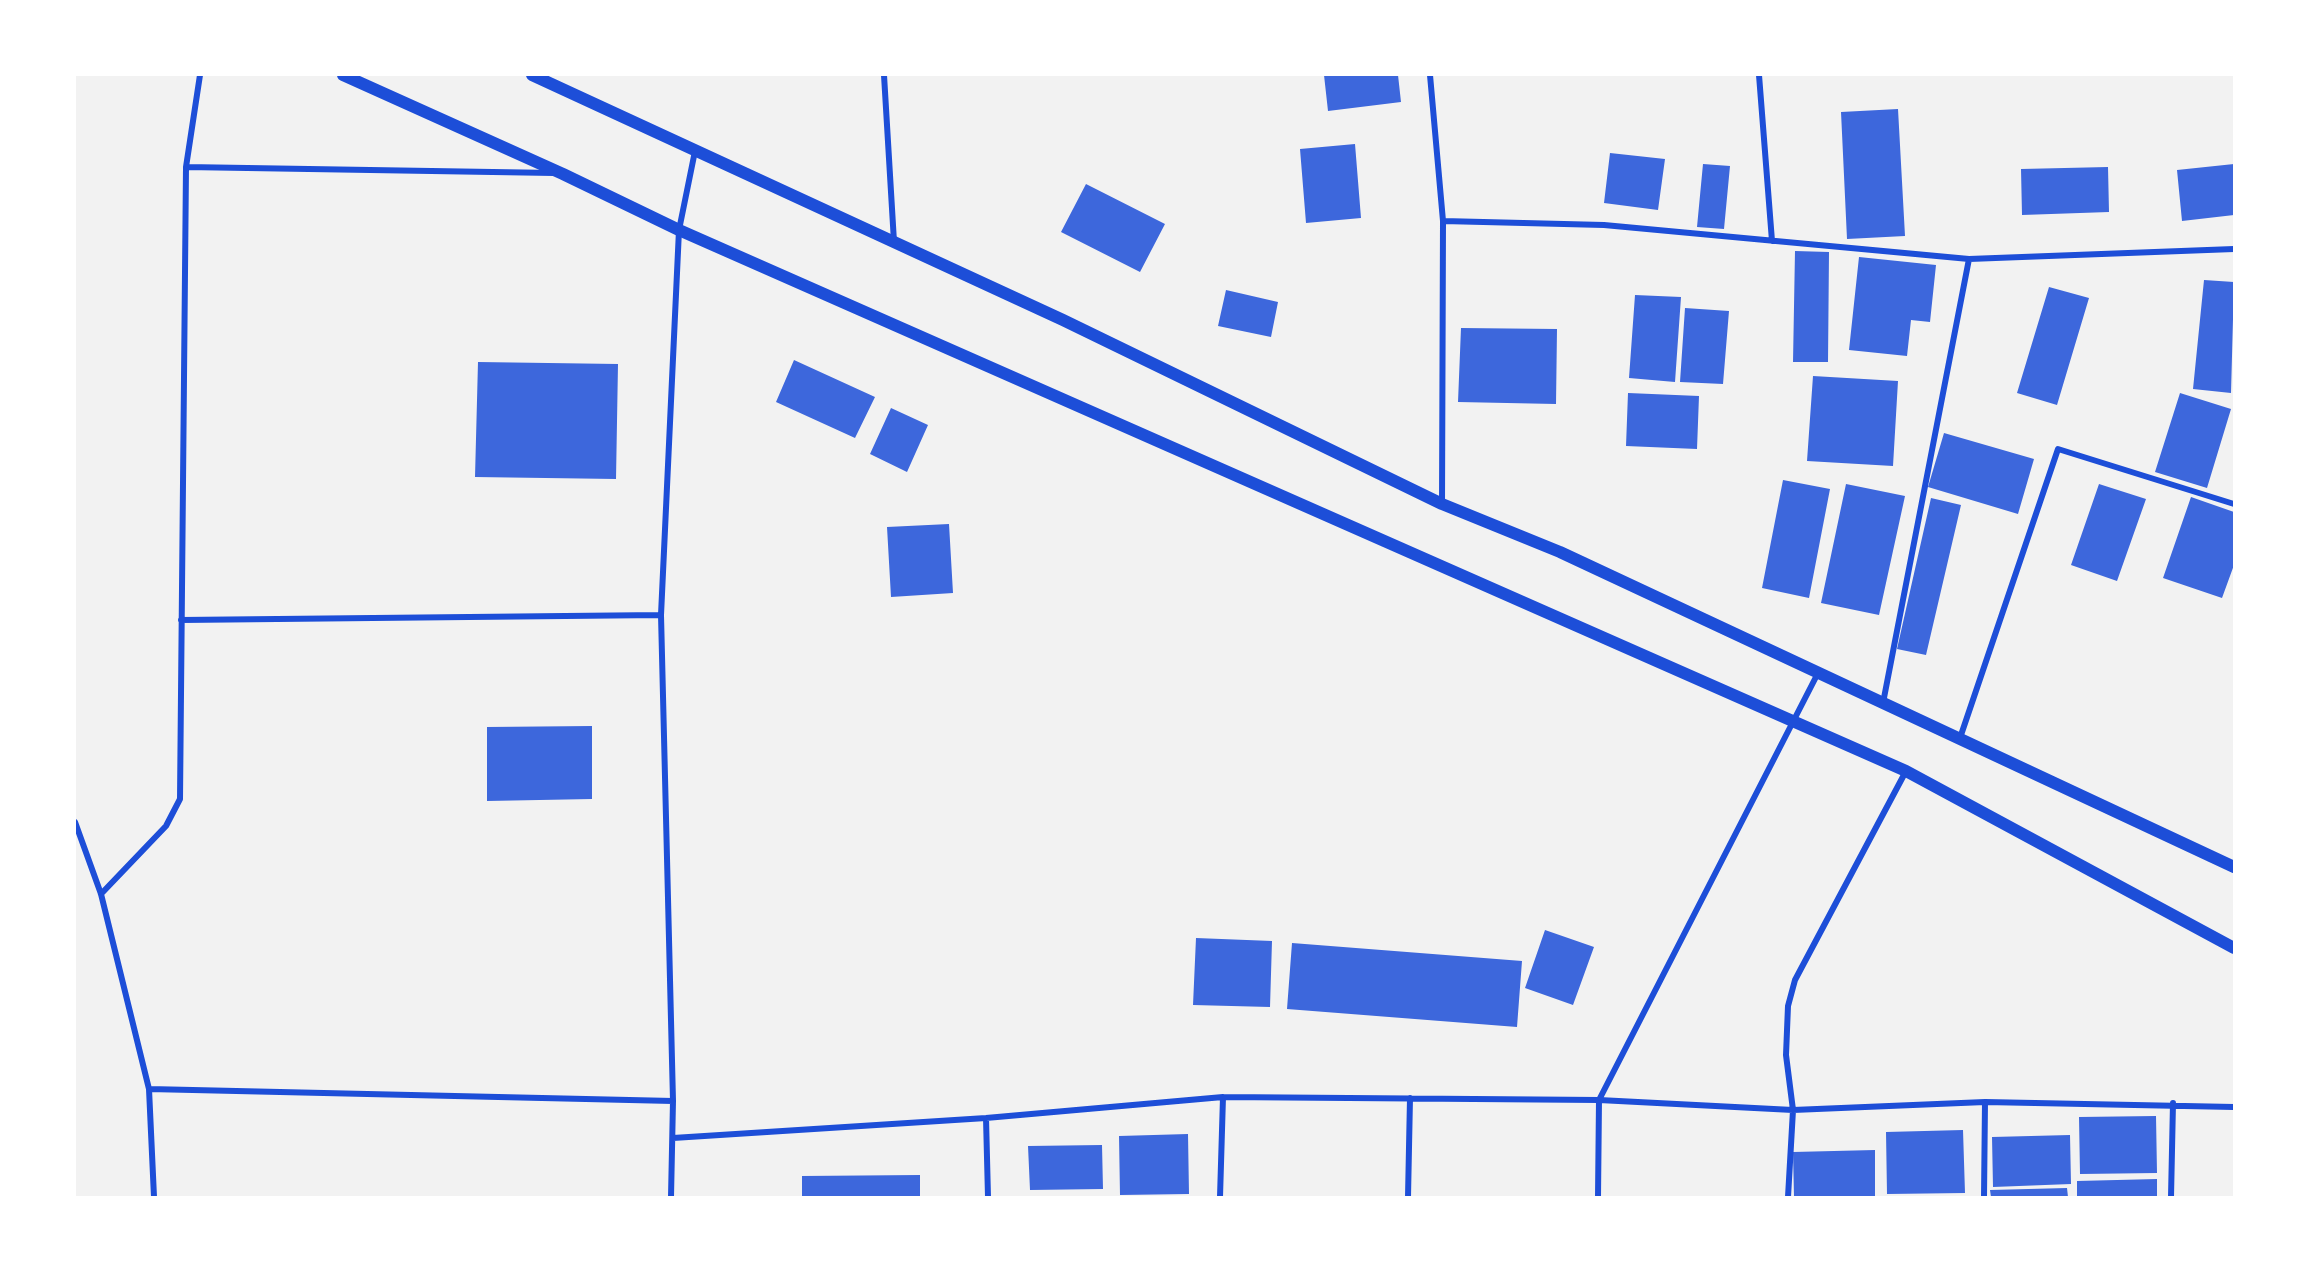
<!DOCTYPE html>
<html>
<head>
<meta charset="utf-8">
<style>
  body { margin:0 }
  #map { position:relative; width:2309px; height:1272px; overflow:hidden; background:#f2f2f2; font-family:"Nunito Sans",sans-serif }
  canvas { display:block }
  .frame { position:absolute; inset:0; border:76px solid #fff; pointer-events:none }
</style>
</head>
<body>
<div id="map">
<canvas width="2309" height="1272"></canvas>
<div class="frame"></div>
</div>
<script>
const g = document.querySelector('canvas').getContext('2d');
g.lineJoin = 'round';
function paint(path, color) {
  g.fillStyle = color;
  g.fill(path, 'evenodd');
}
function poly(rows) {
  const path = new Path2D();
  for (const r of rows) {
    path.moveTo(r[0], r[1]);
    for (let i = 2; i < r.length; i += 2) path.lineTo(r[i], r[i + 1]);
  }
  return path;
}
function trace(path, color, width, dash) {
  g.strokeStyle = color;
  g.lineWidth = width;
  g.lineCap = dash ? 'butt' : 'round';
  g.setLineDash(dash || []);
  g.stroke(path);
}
const building = poly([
  [1324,75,1398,75,1401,102,1328,111],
  [1898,109,1905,236,1847,239,1841,112],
  [1355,144,1361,218,1306,223,1300,149],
  [1610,153,1665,159,1658,210,1604,203],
  [1703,164,1730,166,1724,229,1697,227],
  [2234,164,2234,215,2182,221,2177,170],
  [2108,167,2109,212,2022,215,2021,169],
  [1086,184,1165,224,1140,272,1061,232],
  [1795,251,1829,252,1828,362,1793,362],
  [1859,257,1936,265,1930,322,1911,320,1907,356,1849,350],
  [2204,280,2234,282,2231,393,2193,389],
  [2049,287,2089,298,2057,405,2017,393],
  [1226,290,1278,302,1271,337,1218,326],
  [1635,295,1681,297,1675,382,1629,378],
  [1685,308,1729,311,1723,384,1680,382],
  [1461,328,1557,329,1556,404,1458,402],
  [794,360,875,397,855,438,776,402],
  [478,362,618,364,616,479,475,477],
  [1813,376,1898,381,1893,466,1807,461],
  [1628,393,1699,396,1697,449,1626,446],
  [2180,393,2231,409,2207,488,2155,472],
  [891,408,928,425,907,472,870,454],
  [1944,433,2034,459,2018,514,1928,487],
  [1783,480,1830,489,1809,598,1762,588],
  [1846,484,1905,496,1879,615,1821,603],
  [2099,484,2146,499,2117,581,2071,565],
  [2191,497,2234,512,2234,565,2222,598,2163,578],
  [1931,498,1961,505,1926,655,1897,649],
  [949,524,953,593,891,597,887,527],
  [592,726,592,799,487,801,487,727],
  [1545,930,1594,947,1573,1005,1525,988],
  [1196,938,1272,941,1270,1007,1193,1005],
  [1292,943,1522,961,1517,1027,1287,1009],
  [2156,1116,2157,1173,2080,1174,2079,1117],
  [1963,1130,1965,1193,1887,1194,1886,1132],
  [1188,1134,1189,1194,1120,1195,1119,1136],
  [2070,1135,2071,1184,1993,1187,1992,1137],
  [1102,1145,1103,1189,1030,1190,1028,1146],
  [1875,1150,1875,1197,1794,1197,1793,1152],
  [920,1175,920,1197,802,1197,802,1176],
  [2157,1179,2157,1197,2077,1197,2077,1181],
  [2067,1188,2068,1197,1991,1197,1990,1190]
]);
const minor = poly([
  [884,75,894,242],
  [1430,75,1443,221,1442,503],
  [1759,75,1772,241],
  [186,167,554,173],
  [1443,221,1604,225,1969,259,2234,249],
  [181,620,661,615],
  [1883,703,1969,259],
  [1960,738,2058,449,2234,504],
  [75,822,101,894,149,1089,154,1197],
  [101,894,166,826,180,799,186,167,200,75],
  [149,1089,673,1101],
  [986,1118,988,1197],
  [673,1138,986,1118,1223,1097,1599,1100,1793,1110,1985,1102,2234,1107],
  [671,1197,673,1101,661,615,679,230,695,151],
  [1220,1197,1223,1097],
  [1408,1197,1410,1098],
  [1598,1197,1599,1100,1818,673],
  [1788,1197,1793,1110,1786,1055,1788,1006,1795,980,1906,771],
  [1984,1197,1985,1102],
  [2171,1197,2173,1103]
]);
const secondary = poly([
  [343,75,563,174,679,230,1906,771,2234,948],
  [532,75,1063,320,1442,504,1560,552,2234,867]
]);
paint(building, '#3d67dc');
trace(minor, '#1d4ed8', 6);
trace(secondary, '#1d4ed8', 12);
</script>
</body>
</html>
